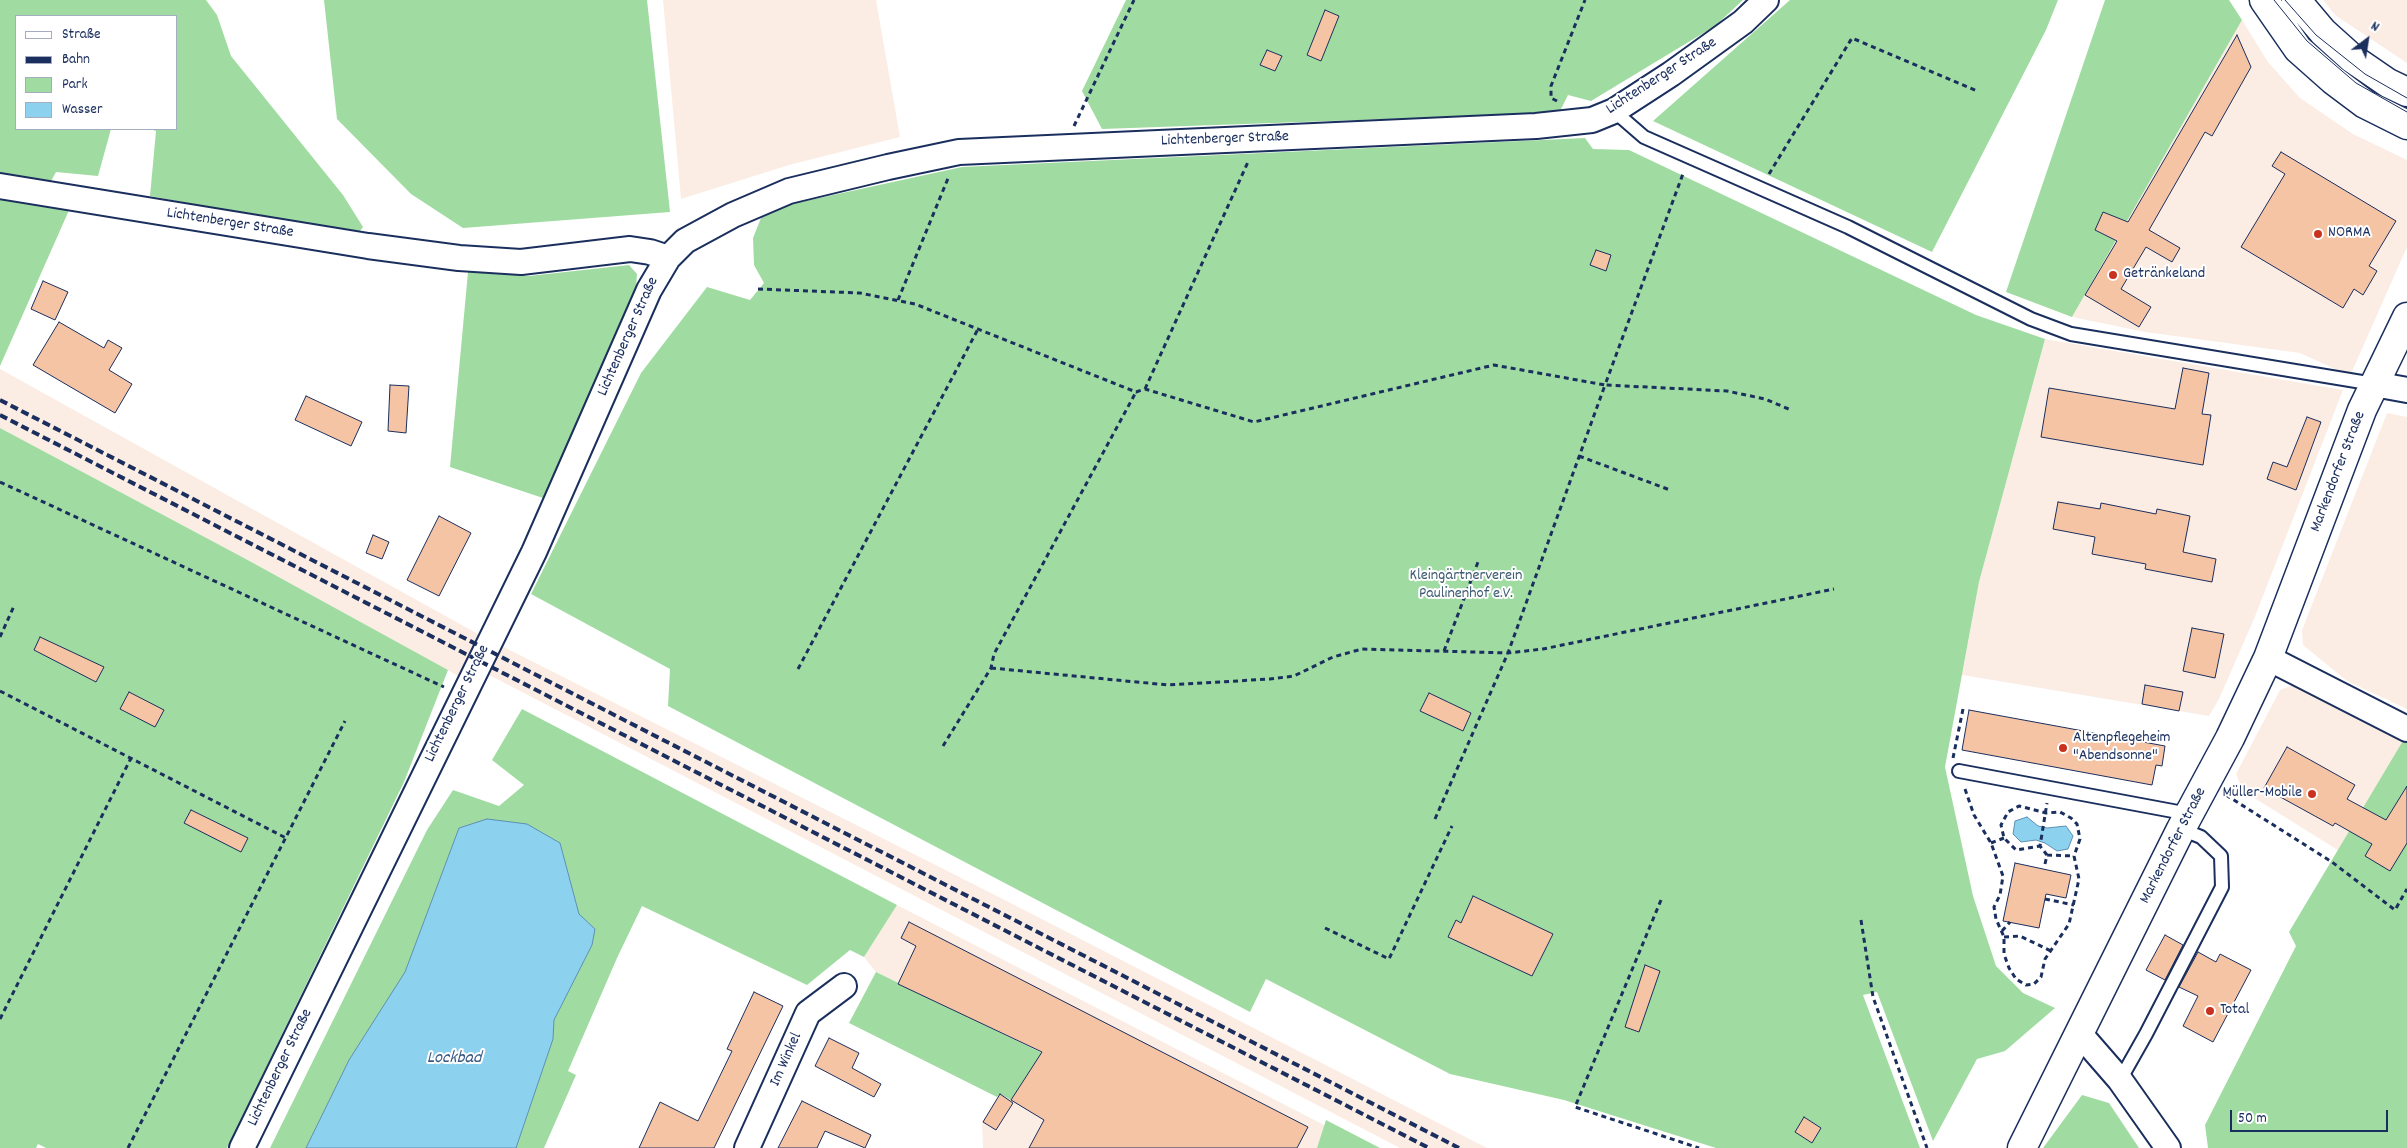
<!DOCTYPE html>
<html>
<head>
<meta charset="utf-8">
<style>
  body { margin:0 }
  #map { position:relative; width:2407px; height:1148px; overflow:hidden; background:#fff; font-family:Dekko,sans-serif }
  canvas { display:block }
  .legend { position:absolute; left:15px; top:15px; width:162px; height:115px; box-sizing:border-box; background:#fff; border:1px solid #a4acbf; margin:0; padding:6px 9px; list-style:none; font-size:15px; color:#1b2f5e }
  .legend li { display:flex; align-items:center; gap:10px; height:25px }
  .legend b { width:25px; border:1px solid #a4acbf }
  .north { position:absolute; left:2342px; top:15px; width:50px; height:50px; -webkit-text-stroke:4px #fff; paint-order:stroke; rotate:31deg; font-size:14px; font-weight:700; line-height:20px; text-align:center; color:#1b2f5e }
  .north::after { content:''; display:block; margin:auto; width:18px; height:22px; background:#1b2f5e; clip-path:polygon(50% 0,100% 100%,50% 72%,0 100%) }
  .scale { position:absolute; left:2230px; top:1110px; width:158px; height:22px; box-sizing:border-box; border:2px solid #1b2f5e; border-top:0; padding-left:6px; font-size:15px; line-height:18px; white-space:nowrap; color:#1b2f5e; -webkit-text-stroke:4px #fff; paint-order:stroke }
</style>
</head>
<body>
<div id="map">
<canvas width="2407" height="1148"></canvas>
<ul class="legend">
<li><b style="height:6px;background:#fff"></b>Straße</li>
<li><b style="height:6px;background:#1b2f5e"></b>Bahn</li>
<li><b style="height:14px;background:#a0dca2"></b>Park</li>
<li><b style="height:14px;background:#8cd1ee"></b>Wasser</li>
</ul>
<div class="north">N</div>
<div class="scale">50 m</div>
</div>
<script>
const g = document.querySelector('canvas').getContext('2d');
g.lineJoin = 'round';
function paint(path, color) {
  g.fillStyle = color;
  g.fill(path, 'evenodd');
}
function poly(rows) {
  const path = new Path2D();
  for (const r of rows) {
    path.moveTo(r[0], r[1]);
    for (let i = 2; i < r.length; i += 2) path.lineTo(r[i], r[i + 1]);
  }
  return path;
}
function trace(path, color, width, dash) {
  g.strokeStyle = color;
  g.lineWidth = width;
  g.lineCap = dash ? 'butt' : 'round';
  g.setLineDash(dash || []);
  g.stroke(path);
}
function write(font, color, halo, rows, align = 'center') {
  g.font = font + ' Dekko,sans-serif';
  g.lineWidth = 4;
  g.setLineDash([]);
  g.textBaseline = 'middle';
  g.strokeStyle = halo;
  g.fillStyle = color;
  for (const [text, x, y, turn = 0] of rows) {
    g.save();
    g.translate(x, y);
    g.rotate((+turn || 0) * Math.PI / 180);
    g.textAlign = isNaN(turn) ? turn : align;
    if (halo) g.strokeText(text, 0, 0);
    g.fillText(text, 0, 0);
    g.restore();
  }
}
const built = poly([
  [663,0,876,0,900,137,789,165,681,199],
  [2323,0,2407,0,2407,63,2335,15],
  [2242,20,2268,62,2300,98,2353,134,2407,160,2407,247,2350,376,2300,353,2145,332,2072,317],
  [2045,339,2343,390,2254,619,2219,699,2209,716,1962,675,1979,582],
  [0,369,478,634,995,895,1487,1148,1400,1148,497,679,466,664,460,677,244,558,0,428],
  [2387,413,2407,417,2407,709,2347,681,2303,645,2302,630],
  [2293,685,2308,690,2404,739,2341,852,2243,791,2236,774,2280,690],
  [897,905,1326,1126,1319,1148,983,1148,982,1122,1000,1094,1011,1100,1042,1053,876,972,864,957]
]);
const green = poly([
  [0,0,206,0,217,15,231,56,343,195,363,227,357,235,150,196,156,131,150,129,176,129,176,16,16,16,16,129,111,129,98,176,56,172,49,185,0,176],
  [324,0,647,0,670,212,463,228,411,194,337,119],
  [1126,0,1743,0,1715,26,1591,101,1568,95,1559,113,1102,129,1082,91],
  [1790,0,2058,0,2046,30,1932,252,1653,121],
  [2105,0,2229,0,2242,20,2072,317,2006,292],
  [1585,138,1593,149,1629,150,1976,315,2045,339,1979,582,1945,767,1973,896,1996,966,2023,993,2055,1008,2005,1051,1977,1059,1933,1141,1877,992,1863,995,1920,1148,1716,1148,1564,1100,1450,1074,1266,979,1250,1012,668,706,670,669,531,594,641,373,707,287,750,300,764,283,754,265,753,238,761,218,787,205,962,167],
  [0,197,70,208,0,366],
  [629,265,637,274,636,288,543,498,450,467,468,272,529,276],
  [0,428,244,558,448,670,404,782,227,1148,46,1148,38,1144,36,1148,0,1148],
  [522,709,897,905,864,957,850,950,807,985,642,906,617,958,568,1071,576,1075,544,1148,270,1148,427,830,453,790,499,806,524,785,492,760],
  [2404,739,2407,740,2407,1148,2208,1148,2205,1125,2296,946,2289,932],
  [876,972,1042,1053,1011,1100,1000,1094,997,1097,849,1023],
  [2082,1095,2109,1103,2139,1148,2043,1148],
  [1326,1120,1380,1148,1317,1148]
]);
const water = poly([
  [2027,817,2038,826,2047,828,2066,826,2073,836,2068,849,2057,851,2045,843,2036,840,2021,842,2013,834,2015,821,2027,817],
  [487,819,527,824,560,843,579,914,595,929,592,945,554,1020,553,1039,516,1148,306,1148,349,1060,405,972,459,828,487,819]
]);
const building = poly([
  [1325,10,1339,16,1321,61,1307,55,1325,10],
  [2237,35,2251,67,2212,136,2205,132,2149,230,2180,248,2172,262,2146,247,2121,289,2151,307,2139,327,2085,295,2117,241,2095,230,2103,212,2128,222,2237,35],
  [1267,50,1282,56,1275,71,1260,65,1267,50],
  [2281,152,2396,221,2369,266,2377,271,2363,295,2354,289,2343,308,2241,247,2285,174,2272,166,2281,152],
  [1596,250,1611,255,1606,271,1590,265,1596,250],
  [43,281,68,292,55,320,31,309,43,281],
  [59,322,104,348,108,340,122,348,109,370,132,384,115,413,33,365,59,322],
  [2183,368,2209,373,2202,414,2211,415,2203,465,2041,437,2049,388,2175,409,2183,368],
  [390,385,409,386,406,433,388,431,390,385],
  [306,396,362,422,351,446,295,420,306,396],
  [2307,417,2321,422,2296,490,2267,479,2273,462,2287,467,2307,417],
  [2058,502,2100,509,2101,503,2156,514,2157,509,2190,516,2183,552,2216,559,2212,582,2145,569,2146,564,2092,554,2095,537,2053,529,2058,502],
  [439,516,471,533,439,596,407,580,439,516],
  [373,535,389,542,382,559,366,553,373,535],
  [2192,628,2224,634,2215,678,2183,671,2192,628],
  [40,637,104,667,96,682,34,650,40,637],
  [2145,685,2183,692,2179,711,2142,704,2145,685],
  [129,692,164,710,155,727,120,709,129,692],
  [1429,693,1471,713,1463,731,1420,711,1429,693],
  [1969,710,2165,746,2162,766,2156,765,2152,785,1962,750,1969,710],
  [2287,747,2355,785,2347,799,2386,820,2407,786,2407,843,2390,871,2365,856,2372,844,2335,823,2333,826,2264,788,2287,747],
  [191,810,248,838,241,852,184,823,191,810],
  [2015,863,2071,875,2066,898,2046,894,2039,928,2003,921,2015,863],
  [1473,896,1553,934,1532,976,1448,937,1456,920,1461,923,1473,896],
  [909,922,1308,1127,1297,1148,1029,1148,1044,1120,1011,1100,1042,1052,898,984,916,946,901,938,909,922],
  [2165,935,2183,945,2165,980,2146,970,2165,935],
  [2198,952,2216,962,2220,954,2251,970,2213,1042,2183,1026,2198,996,2179,987,2198,952],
  [1645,965,1660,971,1639,1032,1625,1027,1645,965],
  [754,992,783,1006,714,1148,639,1148,660,1102,698,1121,732,1051,727,1049,754,992],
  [829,1038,859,1053,852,1068,881,1084,874,1097,815,1066,829,1038],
  [1000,1094,1013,1103,996,1130,983,1122,1000,1094],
  [802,1101,871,1135,865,1148,825,1131,817,1148,778,1148,802,1101],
  [1804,1117,1821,1128,1812,1143,1795,1132,1804,1117]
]);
const path = poly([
  [1557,101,1551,98,1551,86,1585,0],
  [1074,126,1134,0],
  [1769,174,1852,38,1977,91],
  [758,289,860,293,915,304,1136,392,1145,389,1254,422,1494,365,1605,385,1684,171],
  [898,300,949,176],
  [1145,389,1248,162],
  [1579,456,1670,490],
  [0,482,444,687],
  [0,637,14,606],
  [1444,651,1478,562],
  [991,668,1168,685,1270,679,1294,676,1333,657,1362,649,1508,653,1543,649,1834,589],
  [798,669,978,329],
  [0,691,286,838],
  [943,746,991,668,994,654,1136,392],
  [1953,758,1963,709],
  [1965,789,1974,815,1991,843,2003,876,2000,895,1994,907,1996,919,2004,937,2004,954,2009,968,2016,979,2026,985,2034,984,2041,977,2045,959,2069,924,2079,879,2074,856,2080,839,2077,824,2071,818,2060,812,2046,813,2019,806,2008,812,2001,825,2004,838,2016,850,2040,846],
  [2226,795,2332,862,2395,910,2407,889],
  [1435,819,1508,653,1605,385,1727,391,1765,399,1791,410],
  [1991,843,2004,838],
  [2047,855,2074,856],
  [2045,864,2047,855,2040,846,2047,803],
  [2045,899,2074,905],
  [1661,900,1575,1107,1699,1148],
  [1861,920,1873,997,1927,1148],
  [1325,928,1389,959,1452,826],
  [2002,931,2010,922],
  [2004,937,2020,936,2051,951],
  [0,1019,131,758],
  [128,1148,345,721]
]);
const lane = poly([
  [1614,111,1644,137,1848,227,2031,319,2071,334,2374,384],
  [1959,771,2189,814],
  [2120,1080,2146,1034,2222,887,2221,856,2201,837,2181,829]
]);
const street = poly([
  [0,186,368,246,459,258,521,262,630,249,650,252,668,258],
  [2374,384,2407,390],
  [2268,658,2407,729],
  [2080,1034,2120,1080,2168,1148],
  [242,1148,534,552,649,290,668,258,685,241,733,215,789,191,888,167,959,152,1536,126,1592,120,1614,111,1671,74,1743,22,1766,0],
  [747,1148,808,1013,844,986]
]);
const secondary = poly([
  [2264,0,2298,49,2333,80,2365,104,2407,125],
  [2296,0,2323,32,2353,59,2388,83,2407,92],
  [2022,1148,2181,829,2230,738,2268,658,2362,410,2407,317]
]);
const tram = poly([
  [2274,0,2307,41,2356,83,2407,112],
  [2285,0,2316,35,2365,74,2407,98]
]);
const rail = poly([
  [0,400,1459,1148],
  [0,415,1429,1148]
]);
const markers = [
  [2318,234,5,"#c8321e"],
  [2113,275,5,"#c8321e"],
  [2063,748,5,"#c8321e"],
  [2312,794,5,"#c8321e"],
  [2210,1011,5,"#c8321e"]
];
const streetNames = [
  ["Lichtenberger Straße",1662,77,-33],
  ["Lichtenberger Straße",1225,140,-2],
  ["Lichtenberger Straße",230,224,9],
  ["Lichtenberger Straße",629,337,-66],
  ["Markendorfer Straße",2339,472,-69],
  ["Lichtenberger Straße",458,704,-64],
  ["Markendorfer Straße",2174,846,-63],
  ["Im Winkel",787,1060,-66],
  ["Lichtenberger Straße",281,1068,-64]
];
const poiNames = [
  ["NORMA",2328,234],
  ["Getränkeland",2123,275],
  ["Altenpflegeheim",2073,739],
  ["\"Abendsonne\"",2073,757],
  ["Müller-Mobile",2302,794,"right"],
  ["Total",2220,1011]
];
const parkNames = [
  ["Kleingärtnerverein",1466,577],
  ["Paulinenhof e.V.",1466,595]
];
const waterNames = [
  ["Lockbad",454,1060]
];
paint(built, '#fcede4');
paint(green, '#a0dca2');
paint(water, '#8cd1ee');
trace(water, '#5f90b4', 1);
paint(building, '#f5c4a5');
trace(building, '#1b2f5e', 1);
trace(lane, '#1b2f5e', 16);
trace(street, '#1b2f5e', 28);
trace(secondary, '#1b2f5e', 31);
trace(path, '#1b2f5e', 3, [5, 4]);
trace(lane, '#fff', 12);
trace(street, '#fff', 24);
trace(secondary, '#fff', 28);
trace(tram, '#1b2f5e', 1);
trace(rail, '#1b2f5e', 4, [8, 4]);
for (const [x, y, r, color] of markers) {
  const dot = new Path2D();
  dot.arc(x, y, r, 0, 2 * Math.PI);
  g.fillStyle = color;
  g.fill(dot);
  trace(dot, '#fff', 2);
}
write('16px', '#1b2f5e', '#fff', streetNames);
write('16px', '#1b2f5e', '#fff', poiNames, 'left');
write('16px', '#3c5a6f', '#fff', parkNames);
write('italic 18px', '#375882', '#fff', waterNames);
</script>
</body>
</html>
